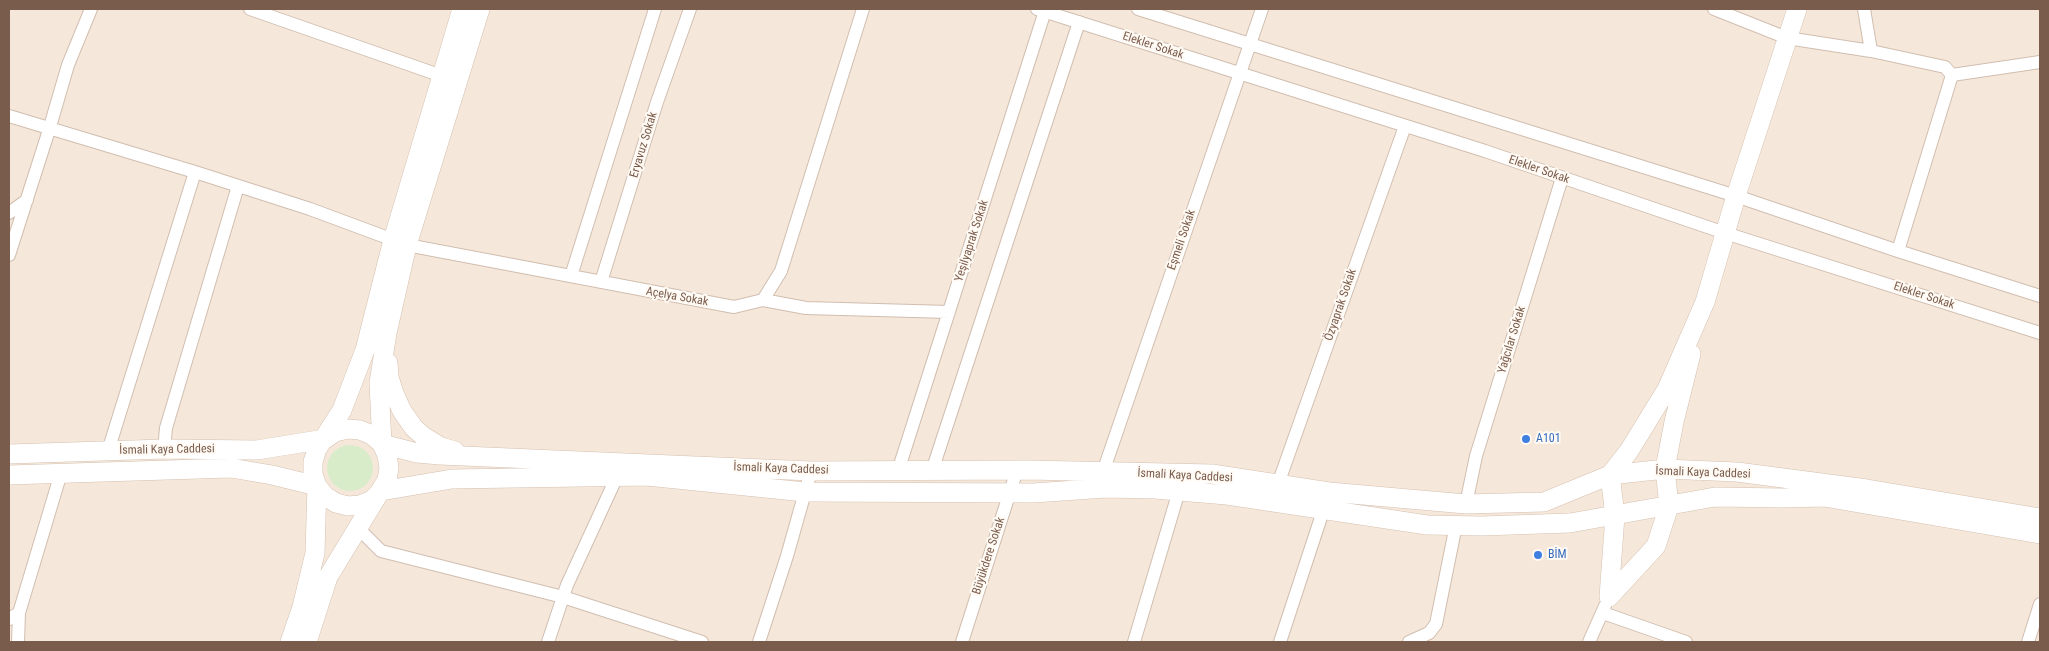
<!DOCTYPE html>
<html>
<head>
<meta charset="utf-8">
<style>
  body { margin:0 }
  #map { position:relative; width:2049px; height:651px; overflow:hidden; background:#fdf6ec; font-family:"Roboto Condensed",sans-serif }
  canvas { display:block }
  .frame { position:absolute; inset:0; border:10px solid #7a5c4d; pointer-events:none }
</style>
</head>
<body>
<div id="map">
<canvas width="2049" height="651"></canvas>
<div class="frame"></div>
</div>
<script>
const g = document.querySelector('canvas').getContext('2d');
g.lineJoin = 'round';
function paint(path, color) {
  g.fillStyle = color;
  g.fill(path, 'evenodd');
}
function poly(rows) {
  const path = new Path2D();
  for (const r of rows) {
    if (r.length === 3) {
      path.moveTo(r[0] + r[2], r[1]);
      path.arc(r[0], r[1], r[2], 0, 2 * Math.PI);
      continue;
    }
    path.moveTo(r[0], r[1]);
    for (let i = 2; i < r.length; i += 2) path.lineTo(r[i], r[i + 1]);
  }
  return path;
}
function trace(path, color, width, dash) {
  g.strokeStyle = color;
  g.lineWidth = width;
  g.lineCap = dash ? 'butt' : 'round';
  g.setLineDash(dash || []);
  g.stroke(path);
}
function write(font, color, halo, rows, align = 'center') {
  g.font = font + ' "Roboto Condensed",sans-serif';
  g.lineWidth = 4;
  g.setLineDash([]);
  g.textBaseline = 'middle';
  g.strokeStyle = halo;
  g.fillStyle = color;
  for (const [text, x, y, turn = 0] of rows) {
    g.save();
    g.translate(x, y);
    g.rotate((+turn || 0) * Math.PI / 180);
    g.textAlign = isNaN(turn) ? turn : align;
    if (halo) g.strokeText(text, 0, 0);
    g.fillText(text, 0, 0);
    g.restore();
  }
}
const residential = poly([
  [9,9,2040,9,2040,642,9,642]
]);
const green = poly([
  [350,468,23]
]);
const street = poly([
  [250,9,442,76],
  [1037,9,1485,151,1725,233,2040,333],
  [1138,9,1736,196,1898,251,2040,296],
  [1714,9,1787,38,1871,51,1945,67,1952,75],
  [1864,9,1871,51],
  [9,116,195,172,310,209,407,245,734,307,763,300,806,308,949,312],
  [9,213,27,200],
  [1898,251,1952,75,2040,62],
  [9,255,49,130,68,65,91,9],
  [571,276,655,9],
  [601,282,657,102,690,9],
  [763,300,781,271,863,9],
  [164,449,166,428,238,186],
  [108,451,195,172],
  [898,471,1045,11],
  [932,471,1079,22],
  [1103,472,1262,9],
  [1278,484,1405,126],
  [1466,504,1476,456,1562,178],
  [359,529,381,551,563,597,702,642],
  [1603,613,1686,642],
  [9,619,19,613,61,473],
  [18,642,19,613],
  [548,642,567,585,619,472],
  [759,642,787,556,811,471],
  [962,642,1017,470],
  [1134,642,1181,484],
  [1280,642,1326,502],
  [1409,642,1429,633,1436,624,1456,525],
  [1589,642,1605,606],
  [2028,642,2040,604]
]);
const secondary = poly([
  [462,9,393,240,365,350,342,410,317,449,313,462,313,474,317,486,325,496,336,503,348,506,360,505,372,500,381,491,452,479,647,476,805,492,1033,493,1106,488,1155,489,1227,495,1427,525,1482,526,1570,523,1715,497,1784,498,1824,497,2040,534],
  [388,363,389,377,394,393,402,411,414,428,423,436,441,447,455,451],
  [382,444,417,453,440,455,811,471,1029,470,1212,474,1329,492,1466,504,1544,502,1610,475,1665,469,1737,472,1867,489,2040,518],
  [382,444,379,383,387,333,407,245,480,9],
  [9,454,164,449,257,450,325,439,335,432,348,429,360,430,372,435,382,444,387,455,389,468,387,480,328,577,307,642],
  [9,475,231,468,272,475,317,486],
  [1609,597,1615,516,1610,475,1629,451,1667,389,1705,302,1736,196,1797,9],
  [1609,597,1656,546,1669,506,1665,469,1674,422,1691,354],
  [290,642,302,607,315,553,317,486]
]);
const markers = [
  [1526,439,5,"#3f7fe0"],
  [1538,555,5,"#3f7fe0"]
];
const streetNames = [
  ["Elekler Sokak",1153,46,18],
  ["Eryavuz Sokak",644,145,-73],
  ["Elekler Sokak",1539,170,19],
  ["Eşmeli Sokak",1182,240,-71],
  ["Yeşilyaprak Sokak",972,241,-72],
  ["Elekler Sokak",1924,296,18],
  ["Açelya Sokak",677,297,10],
  ["Özyaprak Sokak",1341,305,-71],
  ["Yağcılar Sokak",1512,340,-73],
  ["İsmali Kaya Caddesi",167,450,-1],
  ["İsmali Kaya Caddesi",781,469,2],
  ["İsmali Kaya Caddesi",1703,473,2],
  ["İsmali Kaya Caddesi",1185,476,3],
  ["Büyükdere Sokak",989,556,-72]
];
const shopNames = [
  ["A101",1536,439],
  ["BİM",1548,555]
];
paint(residential, '#f5e8da');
paint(green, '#d8ecc9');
trace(street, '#d1beb0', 14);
trace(secondary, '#d6c0b0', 20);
trace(street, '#fff', 12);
trace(secondary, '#fff', 19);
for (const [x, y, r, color] of markers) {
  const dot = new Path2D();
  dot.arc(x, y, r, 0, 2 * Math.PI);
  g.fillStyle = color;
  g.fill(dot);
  trace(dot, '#fffaf3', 2);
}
write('12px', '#7a5c4d', '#fffaf3', streetNames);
write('12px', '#366cbe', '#fffaf3', shopNames, 'left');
</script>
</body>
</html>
